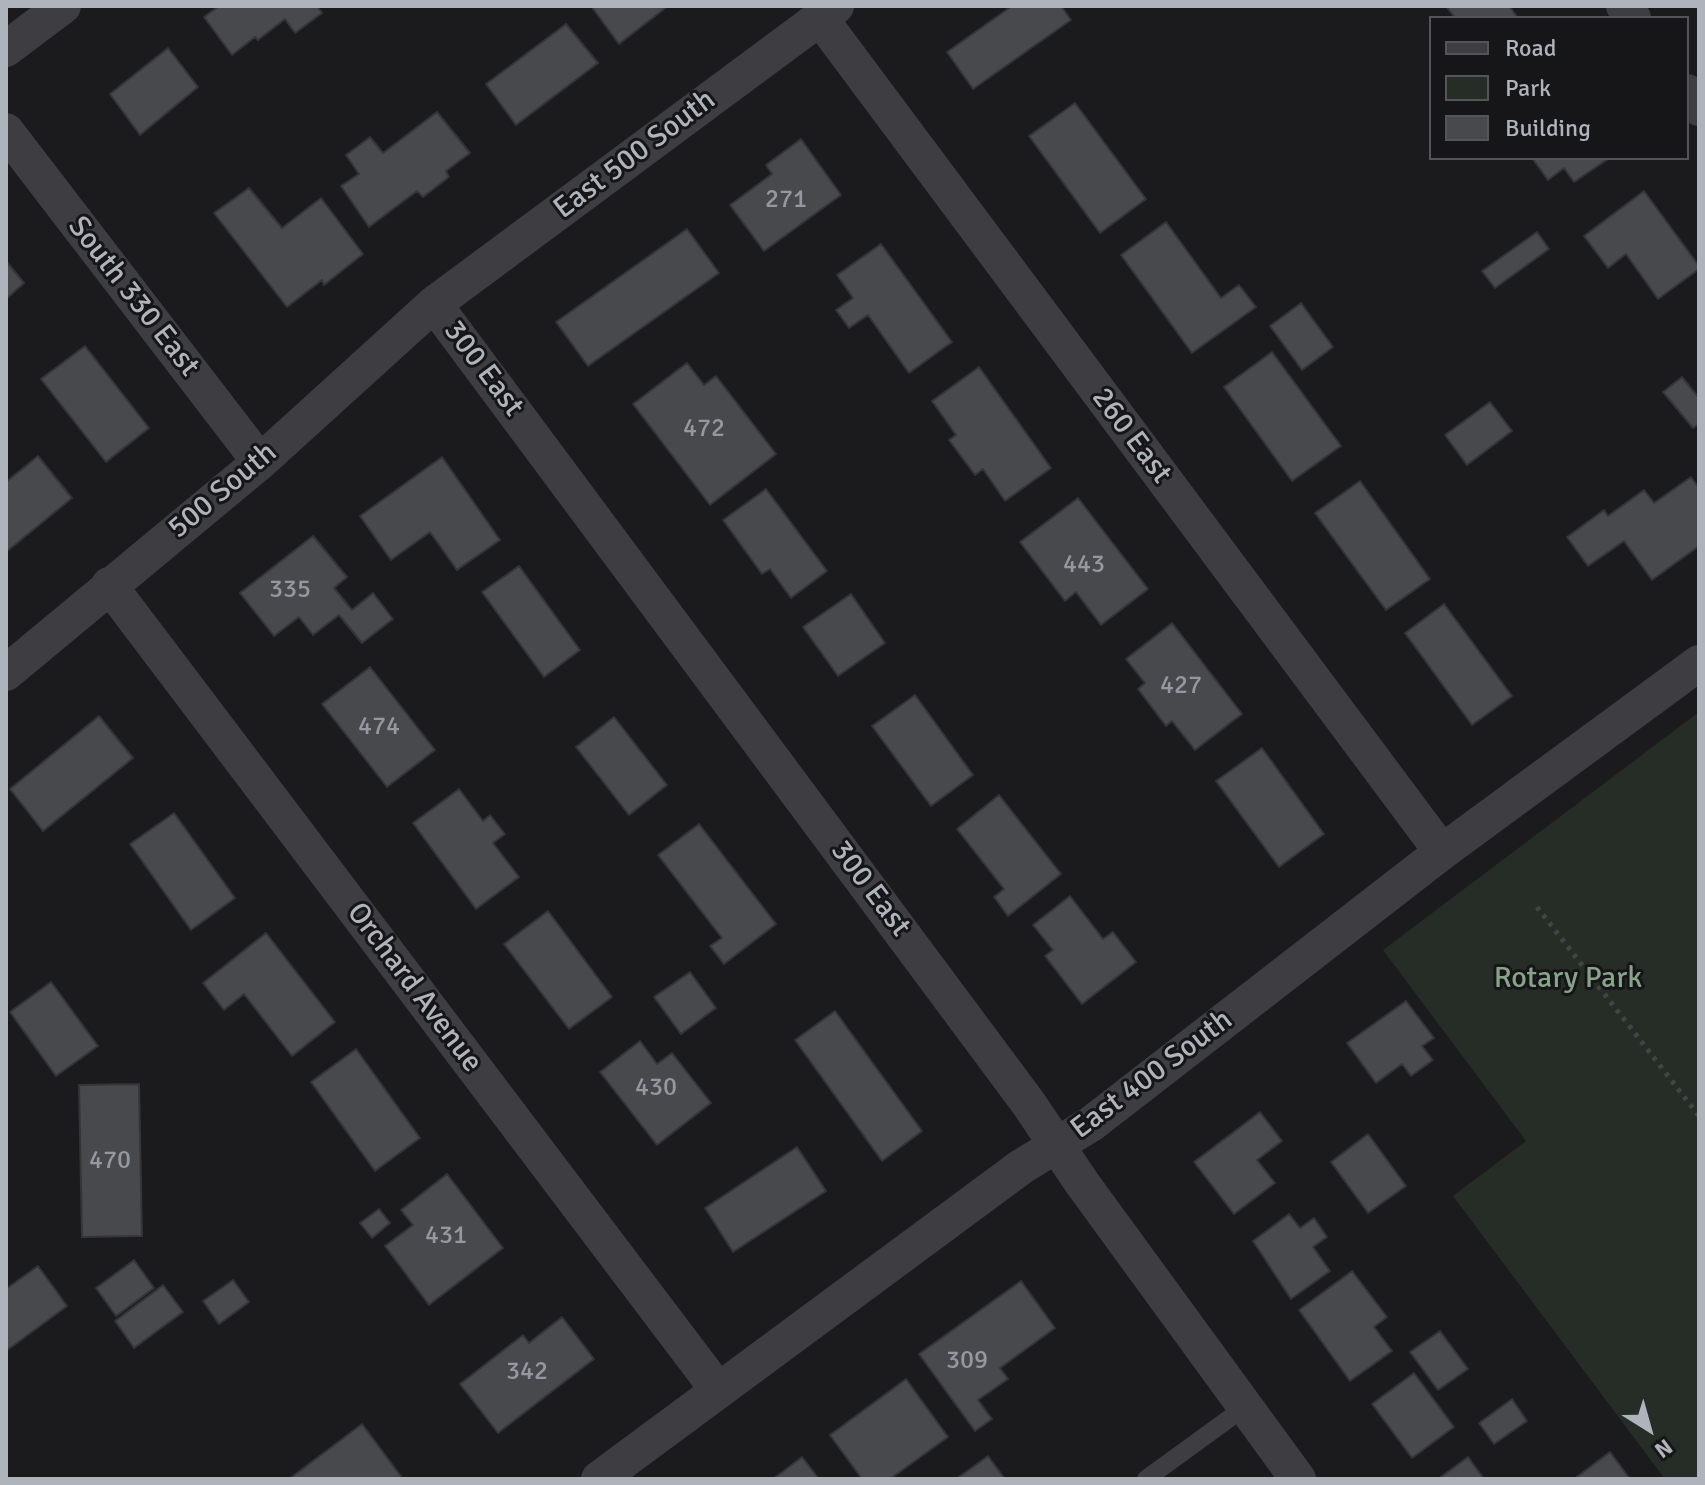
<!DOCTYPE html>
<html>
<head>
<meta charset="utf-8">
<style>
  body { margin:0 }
  #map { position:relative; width:1705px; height:1485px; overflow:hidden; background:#1b1b1d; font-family:Signika,sans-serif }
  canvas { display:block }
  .frame { position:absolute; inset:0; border:8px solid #afb3bb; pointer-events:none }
  .legend { position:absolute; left:1429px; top:16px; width:260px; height:144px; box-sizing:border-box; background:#161618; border:2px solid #535559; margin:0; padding:10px 14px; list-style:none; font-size:24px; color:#afb3bb }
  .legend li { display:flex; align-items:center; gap:16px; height:40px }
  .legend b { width:40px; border:2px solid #535559 }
  .north { position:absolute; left:1609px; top:1389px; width:80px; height:80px; -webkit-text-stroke:6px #161618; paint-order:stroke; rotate:143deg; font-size:22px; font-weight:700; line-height:32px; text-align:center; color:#afb3bb }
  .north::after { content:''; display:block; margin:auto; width:28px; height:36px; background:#afb3bb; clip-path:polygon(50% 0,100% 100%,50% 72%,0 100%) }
</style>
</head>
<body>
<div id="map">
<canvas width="1705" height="1485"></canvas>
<div class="frame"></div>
<ul class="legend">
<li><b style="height:10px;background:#3d3d42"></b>Road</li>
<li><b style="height:22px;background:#252d26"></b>Park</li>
<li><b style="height:22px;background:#48494d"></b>Building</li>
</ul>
<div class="north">N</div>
</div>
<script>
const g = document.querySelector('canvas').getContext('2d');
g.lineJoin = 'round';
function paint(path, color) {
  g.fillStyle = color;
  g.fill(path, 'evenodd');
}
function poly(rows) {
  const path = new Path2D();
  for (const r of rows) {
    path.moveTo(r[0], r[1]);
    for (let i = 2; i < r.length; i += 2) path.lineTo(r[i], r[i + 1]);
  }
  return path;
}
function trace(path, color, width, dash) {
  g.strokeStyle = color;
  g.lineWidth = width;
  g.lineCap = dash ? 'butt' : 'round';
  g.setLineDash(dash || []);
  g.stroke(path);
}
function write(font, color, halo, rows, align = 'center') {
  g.font = font + ' Signika,sans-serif';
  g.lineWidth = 6;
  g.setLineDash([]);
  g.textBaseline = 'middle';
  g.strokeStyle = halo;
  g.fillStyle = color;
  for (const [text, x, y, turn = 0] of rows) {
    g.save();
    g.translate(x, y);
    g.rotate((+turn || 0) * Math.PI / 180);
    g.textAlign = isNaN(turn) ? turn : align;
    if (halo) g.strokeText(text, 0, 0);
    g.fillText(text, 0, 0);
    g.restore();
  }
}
const green = poly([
  [1699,712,1699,1479,1665,1479,1453,1196,1526,1141,1383,950]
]);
const building = poly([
  [219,6,317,6,322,13,295,33,285,19,258,40,255,37,232,55,204,17,219,6],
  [591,6,668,6,619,44,591,6],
  [1012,6,1061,6,1071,20,973,89,947,52,1012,6],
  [1446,6,1509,6,1518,18,1455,18,1446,6],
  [566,24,598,63,516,125,486,84,566,24],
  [168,48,198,87,140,135,110,94,168,48],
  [1075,103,1146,199,1100,233,1029,136,1075,103],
  [437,112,470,153,446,171,449,177,423,197,417,191,369,227,341,186,359,174,346,155,370,137,383,153,437,112],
  [801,139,841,195,764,251,730,205,772,174,766,165,801,139],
  [1532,158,1608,158,1608,159,1574,182,1564,168,1548,180,1532,158],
  [249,188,282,228,321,198,363,254,324,285,322,280,287,307,214,213,249,188],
  [1644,191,1699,266,1699,269,1658,299,1626,254,1608,268,1584,236,1644,191],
  [1166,222,1221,298,1239,285,1256,307,1192,353,1121,255,1166,222],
  [687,229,719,273,588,366,556,322,687,229],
  [1537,232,1549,249,1495,288,1482,271,1537,232],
  [881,244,952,342,909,373,868,315,849,328,836,310,853,298,837,275,881,244],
  [6,261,24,283,6,299,6,261],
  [1301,303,1333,347,1302,370,1270,326,1301,303],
  [85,346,149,428,106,462,41,379,85,346],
  [1272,352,1341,446,1292,481,1224,387,1272,352],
  [687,363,704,385,716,376,776,454,710,505,633,404,687,363],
  [979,367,1051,468,1005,501,983,469,975,475,949,440,956,435,932,401,979,367],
  [1682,377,1699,398,1699,424,1693,428,1663,392,1682,377],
  [1490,402,1512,431,1467,465,1445,435,1490,402],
  [38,456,72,498,6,552,6,482,38,456],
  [442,457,500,540,457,570,430,532,391,560,360,516,442,457],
  [1691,477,1699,488,1699,546,1652,580,1624,541,1588,566,1567,537,1604,510,1608,516,1644,490,1654,503,1691,477],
  [1360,481,1430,579,1386,610,1315,513,1360,481],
  [766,489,827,571,791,598,770,569,762,574,723,520,766,489],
  [1078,498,1148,589,1101,625,1076,592,1065,601,1020,542,1078,498],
  [313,536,347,577,334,588,352,610,373,593,393,619,362,643,339,615,313,635,299,617,274,636,240,593,313,536],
  [519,566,580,650,544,677,482,592,519,566],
  [851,594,885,643,838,676,803,627,851,594],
  [1444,604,1512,696,1472,725,1405,633,1444,604],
  [1172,623,1242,714,1195,750,1172,721,1166,726,1138,689,1145,683,1126,659,1172,623],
  [370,667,435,750,387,787,322,704,370,667],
  [915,695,973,775,931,806,872,726,915,695],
  [99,716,133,758,43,831,10,789,99,716],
  [614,717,667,785,629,815,576,747,614,717],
  [1262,748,1324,834,1279,867,1216,781,1262,748],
  [459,789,483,821,490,815,505,834,493,843,519,877,476,909,413,823,459,789],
  [999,795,1061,874,1008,916,994,897,1004,889,957,829,999,795],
  [174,813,235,898,191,930,130,844,174,813],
  [699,824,776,924,724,964,710,946,722,938,658,855,699,824],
  [1070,896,1103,939,1113,932,1136,962,1082,1004,1045,956,1053,950,1033,925,1070,896],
  [548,911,612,997,569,1029,504,944,548,911],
  [266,933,335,1022,292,1056,244,994,224,1010,203,983,266,933],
  [690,972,716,1008,681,1034,654,997,690,972],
  [51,982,98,1046,56,1076,10,1012,51,982],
  [1406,1001,1434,1038,1422,1046,1433,1060,1411,1076,1402,1064,1376,1083,1347,1043,1406,1001],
  [835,1011,922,1131,882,1161,795,1040,835,1011],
  [640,1041,657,1064,672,1053,711,1103,657,1145,600,1072,640,1041],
  [356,1049,420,1138,375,1171,311,1082,356,1049],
  [139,1084,142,1236,82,1237,79,1085,139,1084],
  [1260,1112,1282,1141,1257,1160,1275,1183,1234,1214,1194,1162,1260,1112],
  [1368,1134,1406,1186,1368,1213,1331,1162,1368,1134],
  [797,1147,826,1191,733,1252,705,1208,797,1147],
  [447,1174,503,1248,429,1305,385,1246,413,1225,401,1210,447,1174],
  [379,1209,390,1223,372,1238,360,1223,379,1209],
  [1289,1214,1300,1228,1314,1218,1327,1237,1313,1247,1330,1271,1291,1299,1253,1241,1289,1214],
  [134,1260,154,1288,116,1316,96,1288,134,1260],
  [38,1266,67,1306,6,1351,6,1289,38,1266],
  [1352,1271,1387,1317,1374,1327,1392,1351,1350,1381,1299,1310,1352,1271],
  [233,1280,249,1302,219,1324,203,1301,233,1280],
  [1021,1281,1055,1328,1000,1368,1008,1379,978,1400,992,1419,975,1431,919,1354,1021,1281],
  [163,1285,183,1312,134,1348,115,1321,163,1285],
  [562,1317,594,1359,498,1433,460,1384,523,1335,529,1343,562,1317],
  [1440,1331,1468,1369,1438,1390,1410,1352,1440,1331],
  [1414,1373,1454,1427,1412,1458,1372,1404,1414,1373],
  [906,1379,948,1437,890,1479,862,1479,830,1435,906,1379],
  [1512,1399,1527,1421,1494,1444,1479,1423,1512,1399],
  [362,1424,403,1479,289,1479,362,1424],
  [1610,1452,1630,1479,1574,1479,1610,1452],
  [988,1456,1005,1479,956,1479,988,1456],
  [802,1457,819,1479,773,1479,802,1457],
  [1468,1457,1484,1479,1438,1479,1468,1457]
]);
const path = poly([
  [1537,907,1699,1116]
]);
const lane = poly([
  [1146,1479,1245,1407]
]);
const street = poly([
  [1624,6,1633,18],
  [820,18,1442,852],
  [6,49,63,6],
  [1687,92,1699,108],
  [6,131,260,462],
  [434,304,1029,1104,1082,1183,1298,1479],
  [109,585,718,1390],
  [6,673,260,462,434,304,836,6],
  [599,1479,1021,1167,1091,1124,1442,852,1699,663]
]);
const numberNames = [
  ["271",786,200],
  ["472",704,429],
  ["443",1084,565],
  ["335",290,590],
  ["427",1181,686],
  ["474",379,727],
  ["430",656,1088],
  ["470",110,1161],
  ["431",446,1236],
  ["309",967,1361],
  ["342",527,1372]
];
const streetNames = [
  ["East 500 South",635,155,-37],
  ["South 330 East",133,297,52],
  ["300 East",483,369,53],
  ["260 East",1131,436,53],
  ["500 South",223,491,-40],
  ["300 East",870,889,53],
  ["Orchard Avenue",414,988,53],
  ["East 400 South",1152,1075,-37]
];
const parkNames = [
  ["Rotary Park",1568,979]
];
paint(green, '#252d26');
paint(building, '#48494d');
trace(building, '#353539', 2);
trace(path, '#434448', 5, [4, 6]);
trace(lane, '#3d3d42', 18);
trace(street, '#3d3d42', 36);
write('26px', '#9598a0', null, numberNames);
write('30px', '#afb3bb', '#161618', streetNames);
write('30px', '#89a38a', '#161618', parkNames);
</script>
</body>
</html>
